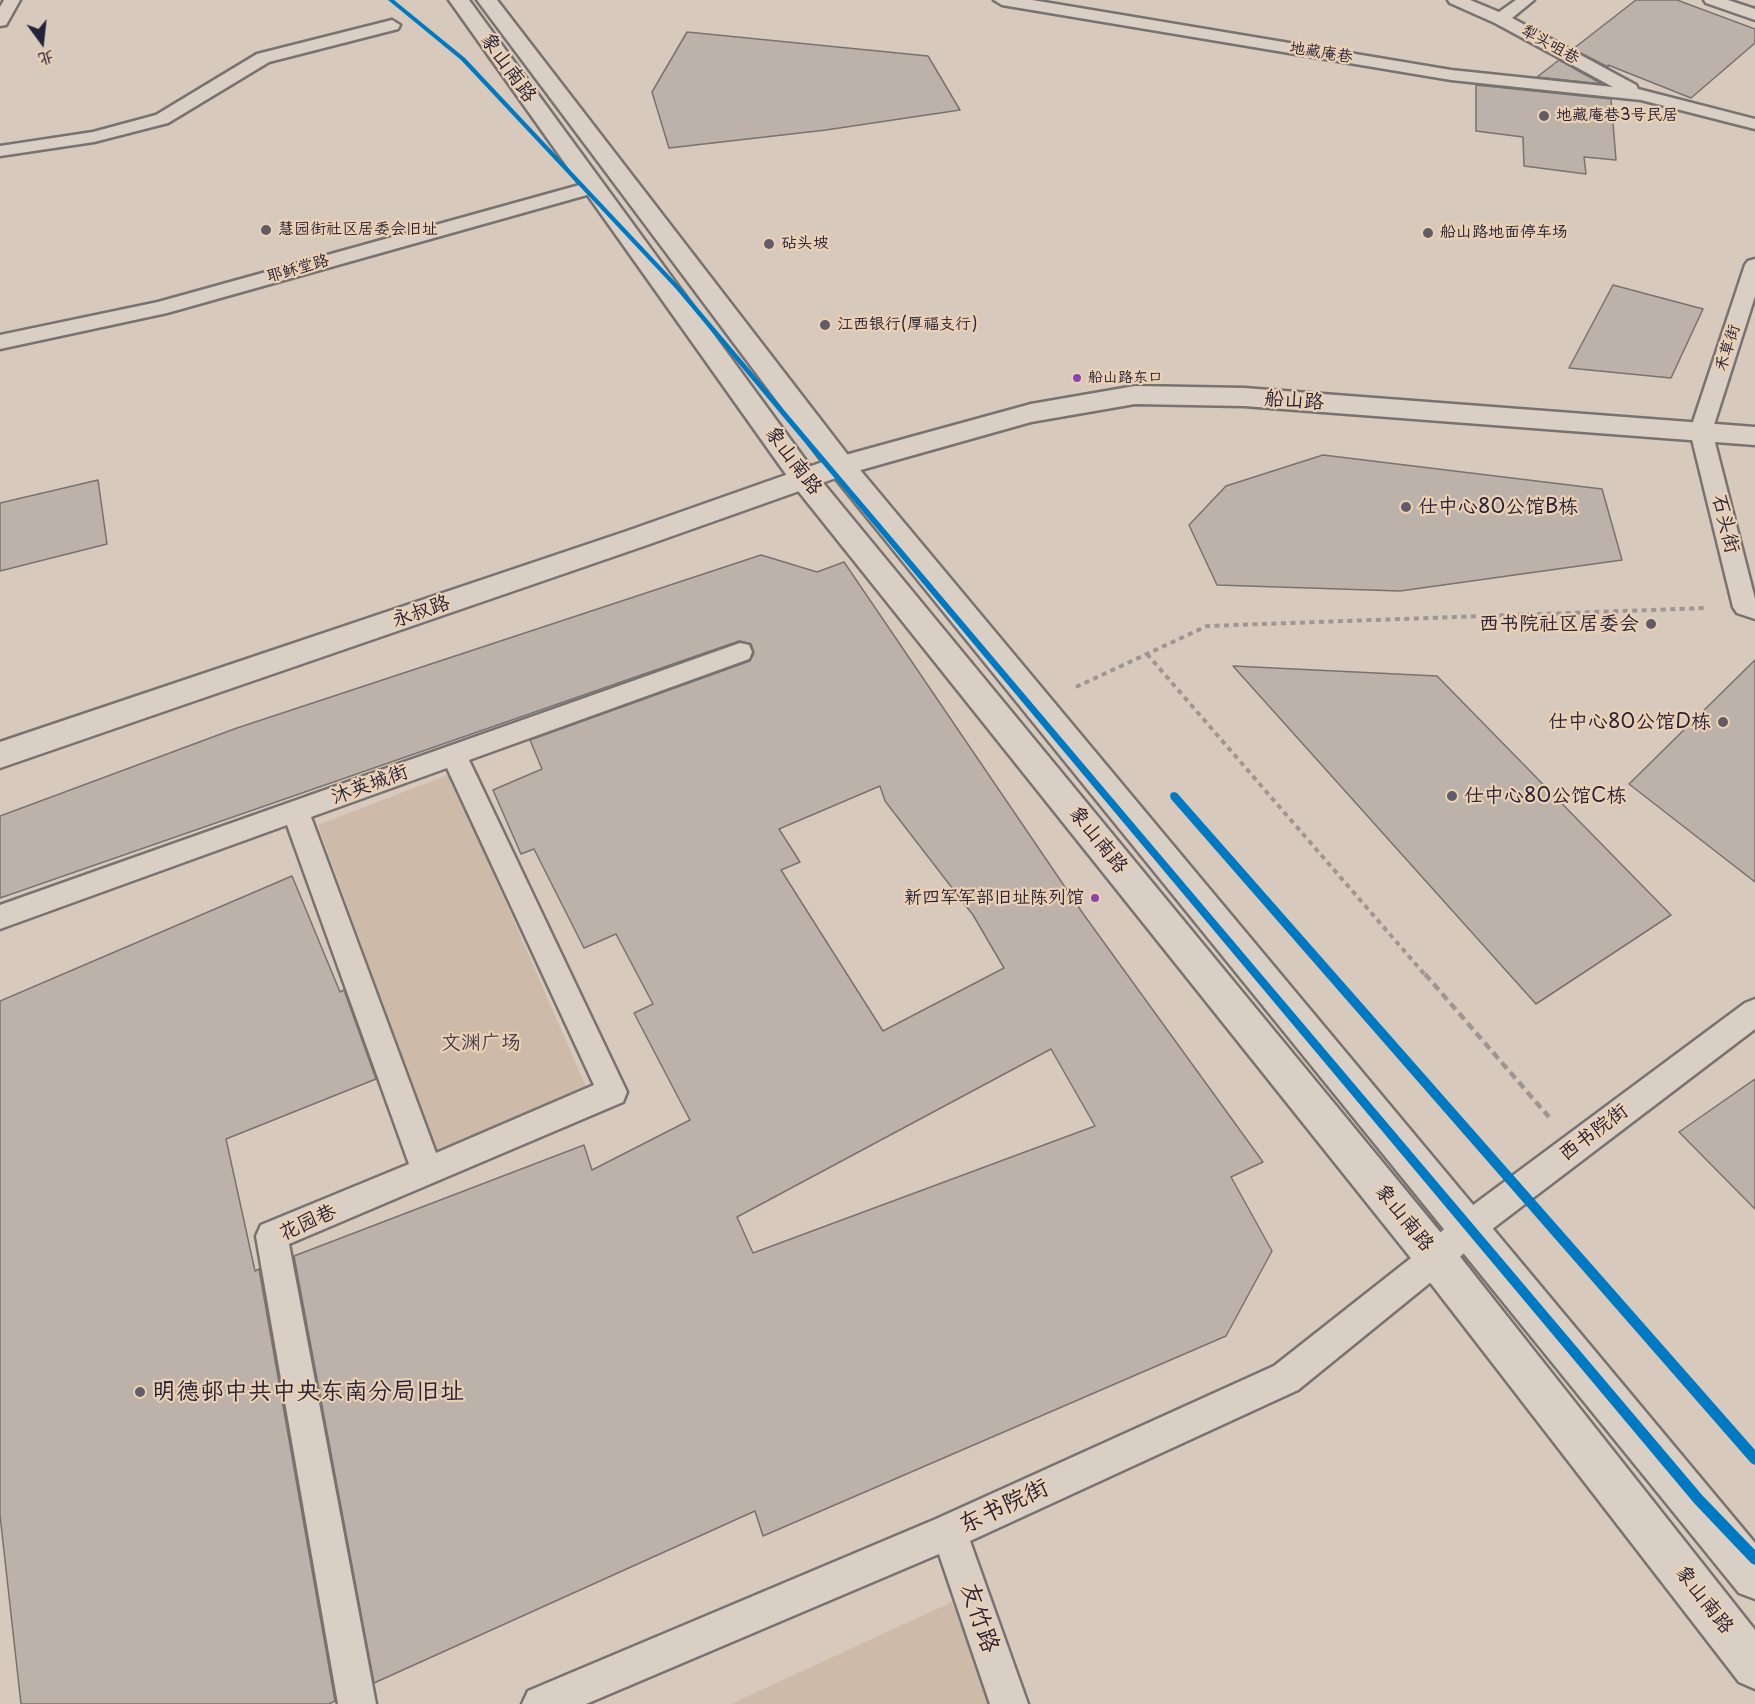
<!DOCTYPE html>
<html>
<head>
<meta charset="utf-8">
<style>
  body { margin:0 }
  #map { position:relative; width:1755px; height:1704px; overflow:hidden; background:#d7c9bb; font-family:"Playpen Sans","LXGW WenKai TC",sans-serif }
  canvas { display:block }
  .north { position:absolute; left:12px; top:12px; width:60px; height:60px; -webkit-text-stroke:4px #ecd0b3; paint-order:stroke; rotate:165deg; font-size:16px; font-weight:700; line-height:24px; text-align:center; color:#22223b }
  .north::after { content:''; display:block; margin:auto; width:21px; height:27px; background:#22223b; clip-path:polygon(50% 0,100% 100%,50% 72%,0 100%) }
</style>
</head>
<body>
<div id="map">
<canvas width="1755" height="1704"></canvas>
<div class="north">北</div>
</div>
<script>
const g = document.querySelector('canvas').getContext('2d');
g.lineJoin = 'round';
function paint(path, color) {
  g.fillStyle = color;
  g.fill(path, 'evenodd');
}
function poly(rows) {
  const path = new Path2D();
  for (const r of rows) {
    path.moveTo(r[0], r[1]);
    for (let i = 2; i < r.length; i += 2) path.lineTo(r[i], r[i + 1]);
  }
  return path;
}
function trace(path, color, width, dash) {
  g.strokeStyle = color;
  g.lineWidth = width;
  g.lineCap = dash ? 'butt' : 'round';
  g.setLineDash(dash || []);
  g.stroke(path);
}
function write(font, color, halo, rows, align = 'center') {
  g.font = font + ' "Playpen Sans","LXGW WenKai TC",sans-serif';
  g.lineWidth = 4.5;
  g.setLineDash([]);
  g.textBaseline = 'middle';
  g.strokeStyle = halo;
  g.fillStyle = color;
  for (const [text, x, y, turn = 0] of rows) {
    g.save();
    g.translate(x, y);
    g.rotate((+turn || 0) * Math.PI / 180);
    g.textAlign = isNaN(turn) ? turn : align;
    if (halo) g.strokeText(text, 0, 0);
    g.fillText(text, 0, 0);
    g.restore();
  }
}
const green = poly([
  [450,774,586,1087,437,1153,318,825],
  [952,1602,991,1704,731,1704]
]);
const building = poly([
  [1636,0,1677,0,1755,29,1755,43,1691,98,1608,65,1608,67,1573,49,1636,0],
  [687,32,928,56,960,110,826,130,669,148,652,92,687,32],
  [1559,60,1602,84,1537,77,1559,60],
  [1476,85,1611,99,1616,160,1584,157,1586,174,1524,166,1523,137,1476,131,1476,85],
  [1613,285,1703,309,1671,378,1569,368,1613,285],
  [1323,455,1602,489,1622,560,1400,591,1217,585,1189,525,1226,486,1323,455],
  [98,480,107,544,0,571,0,503,98,480],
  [761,555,817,572,844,562,1084,915,1263,1162,1231,1177,1272,1251,1226,1336,763,1536,755,1511,374,1683,294,1256,584,1145,592,1170,690,1120,634,1013,653,1004,616,934,584,948,534,849,521,854,493,790,542,769,530,740,750,661,754,653,751,644,739,641,0,898,0,816,237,728,761,555],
  [880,786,885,801,973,915,1004,968,883,1031,781,870,800,862,779,829,880,786],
  [1051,1049,1095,1126,753,1253,737,1217,1051,1049],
  [1755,660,1755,882,1629,784,1755,660],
  [1233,666,1437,676,1671,915,1536,1004,1233,666],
  [292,876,340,992,344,990,376,1079,226,1139,255,1271,259,1269,335,1701,329,1704,21,1704,0,1515,0,1001,292,876],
  [1755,1079,1755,1209,1679,1132,1755,1079]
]);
const pathFar1 = poly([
  [1147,654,1426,976],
  [1076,687,1207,626,1706,608]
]);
const path = poly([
  [1425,974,1549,1117]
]);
const lane = poly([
  [4,0,20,0,6,25,0,26,0,7,4,0],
  [994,0,1032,0,1451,70,1613,87,1495,23,1450,3,1448,0,1470,0,1499,12,1516,0,1534,0,1512,18,1636,85,1638,89,1755,119,1755,129,1641,100,1451,80,1002,5,994,0],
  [1704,0,1728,0,1755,9,1755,20,1706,3,1704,0],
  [392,20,400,25,398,29,269,62,168,123,94,142,0,156,0,146,93,132,156,115,257,54,392,20],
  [594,181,601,183,603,187,601,191,167,313,0,349,0,335,158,302,594,181],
  [1755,259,1755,296,1712,431,1755,599,1755,619,1737,613,1733,607,1690,431,1745,265,1748,261,1755,259],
  [740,643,749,645,752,652,749,659,469,760,627,1092,623,1102,289,1244,376,1704,338,1704,256,1236,261,1225,409,1164,287,825,0,929,0,905,740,643],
  [447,768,594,1085,436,1153,311,817,447,768],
  [1755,999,1755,1029,1479,1239,1447,1269,1298,1390,970,1541,1028,1704,990,1704,939,1554,586,1704,522,1704,528,1691,936,1519,1274,1366,1425,1247,1457,1217,1745,1003,1755,999]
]);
const secondary = poly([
  [1135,386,1244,388,1755,427,1755,445,1244,406,1135,404,1031,422,850,473,647,545,0,768,0,742,627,531,831,459,1031,404,1135,386]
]);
const primary = poly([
  [449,0,469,0,815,473,1450,1244,1755,1630,1755,1689,1739,1682,1422,1272,795,487,449,0],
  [477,0,497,0,851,459,1755,1543,1755,1599,1739,1593,831,473,477,0]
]);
const metro1 = poly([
  [388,0,394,0,465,58,680,287,1702,1495,1755,1550,1755,1565,1751,1563,1694,1503,676,289,461,60,388,0],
  [1174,792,1177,793,1755,1450,1755,1465,1751,1463,1171,799,1170,796,1171,793,1174,792]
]);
const markers = [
  [1544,116,6,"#615c68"],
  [266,230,6,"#615c68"],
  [1428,233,6,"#615c68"],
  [769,244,6,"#615c68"],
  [825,325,6,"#615c68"],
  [1077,378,5,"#8e44ad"],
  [1406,507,6,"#615c68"],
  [1651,624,6,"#615c68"],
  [1723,722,6,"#615c68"],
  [1452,796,6,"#615c68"],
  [1095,898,5,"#8e44ad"],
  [140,1392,6,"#615c68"]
];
const farBusnames = [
  ["船山路东口",1088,378]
];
const farStreetnames = [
  ["犁头咀巷",1550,45,29],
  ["地藏庵巷",1321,53,9],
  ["耶稣堂路",298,269,-16],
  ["禾草街",1728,348,-72]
];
const farPoinames = [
  ["地藏庵巷3号民居",1556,116],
  ["慧园街社区居委会旧址",278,230],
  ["船山路地面停车场",1440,233],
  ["砧头坡",781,244],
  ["江西银行(厚福支行)",837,325]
];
const busNames = [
  ["新四军军部旧址陈列馆",1084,898]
];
const streetNames = [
  ["象山南路",508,68,54],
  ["船山路",1294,401,4],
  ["象山南路",793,461,53],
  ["石头街",1725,524,76],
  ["永叔路",421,612,-19],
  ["沐英城街",370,785,-20],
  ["象山南路",1098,840,51],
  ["西书院街",1594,1133,-37],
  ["象山南路",1404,1218,51],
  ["花园巷",308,1223,-24],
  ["象山南路",1704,1600,52]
];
const poiNames = [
  ["仕中心80公馆B栋",1418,507],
  ["西书院社区居委会",1639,624,"right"],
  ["仕中心80公馆D栋",1711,722,"right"],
  ["仕中心80公馆C栋",1464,796]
];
const parkNames = [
  ["文渊广场",481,1043]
];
const nearPoinames = [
  ["明德邨中共中央东南分局旧址",152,1392]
];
const nearStreetnames = [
  ["东书院街",1004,1507,-25],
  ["友竹路",979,1618,71]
];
paint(green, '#cdbaa9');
paint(building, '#bcb2a9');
trace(building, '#787270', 1.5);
trace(lane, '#787270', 5);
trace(secondary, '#787270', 5);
trace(primary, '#787270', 5);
trace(pathFar1, '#9d9692', 4, [5, 4.5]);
trace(path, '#9d9692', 4.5, [8, 5]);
paint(lane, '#d9cfc4');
paint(secondary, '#d9cfc4');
paint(primary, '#d9cfc4');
paint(metro1, '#0079c3');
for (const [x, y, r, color] of markers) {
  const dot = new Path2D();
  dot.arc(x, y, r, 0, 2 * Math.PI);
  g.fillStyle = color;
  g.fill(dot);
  trace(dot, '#ecd0b3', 2);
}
write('15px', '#22223b', '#ecd0b3', farBusnames, 'left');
write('16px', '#22223b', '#ecd0b3', farStreetnames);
write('16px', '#22223b', '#ecd0b3', farPoinames, 'left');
write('18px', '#22223b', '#ecd0b3', busNames, 'right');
write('20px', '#22223b', '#ecd0b3', streetNames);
write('20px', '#22223b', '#ecd0b3', poiNames, 'left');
write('20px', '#423e4e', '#ecd0b3', parkNames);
write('24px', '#22223b', '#ecd0b3', nearPoinames, 'left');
write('24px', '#22223b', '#ecd0b3', nearStreetnames);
</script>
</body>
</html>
